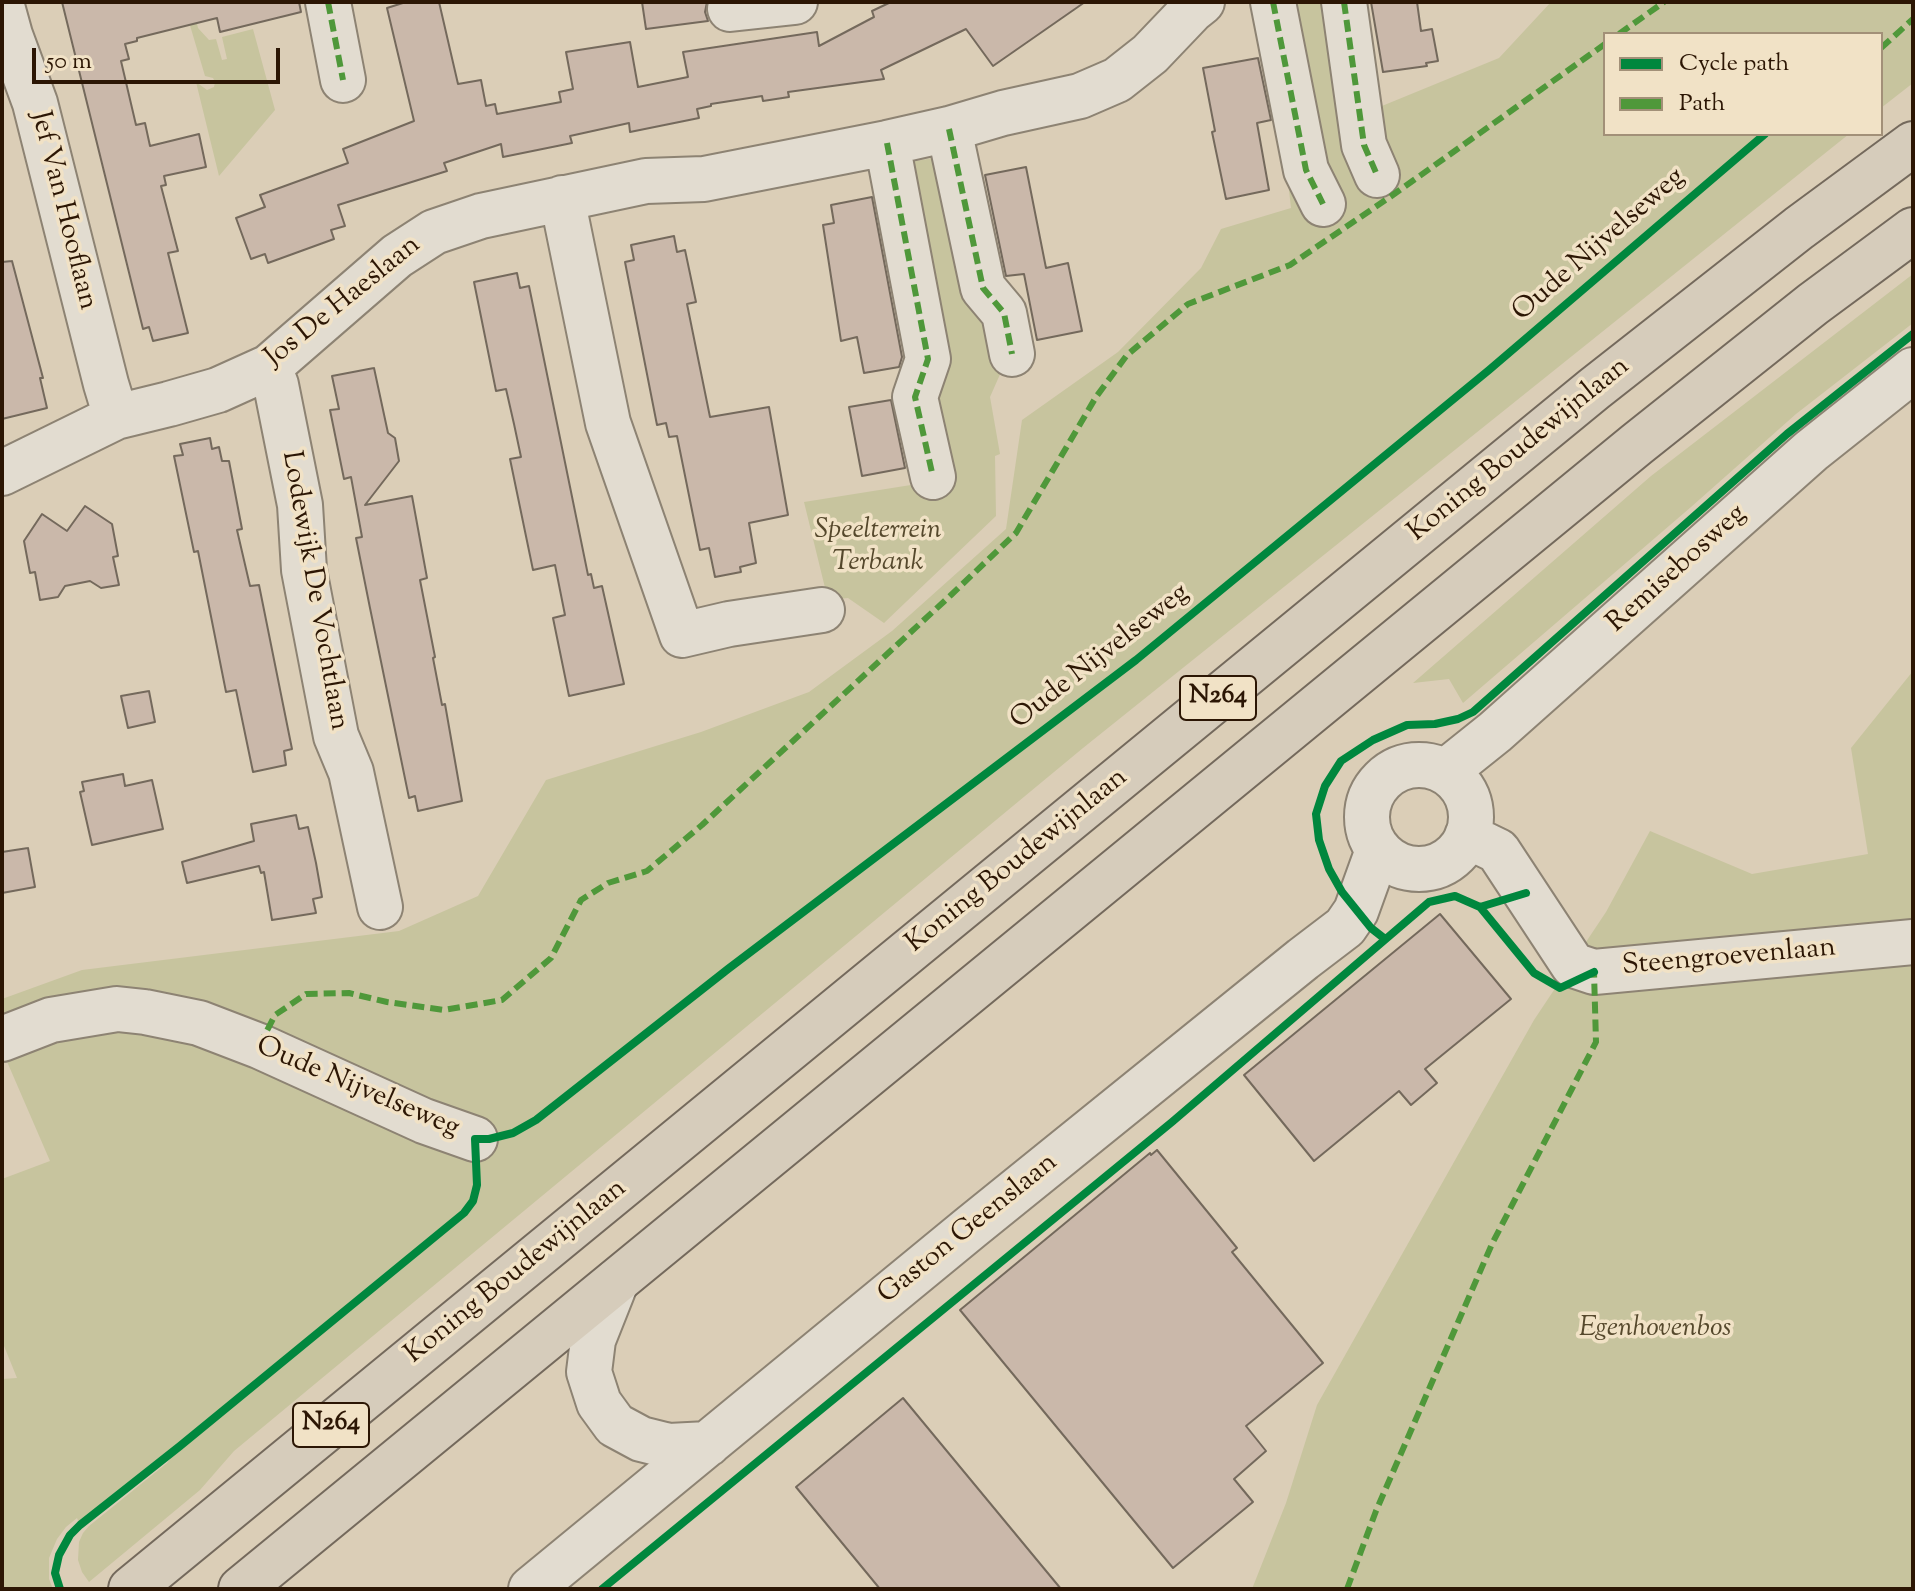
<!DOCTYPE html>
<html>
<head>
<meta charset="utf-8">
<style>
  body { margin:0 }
  #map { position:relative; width:1915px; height:1591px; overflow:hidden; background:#dbceb7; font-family:"Sorts Mill Goudy",serif }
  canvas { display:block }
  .frame { position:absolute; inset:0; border:4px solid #2c1604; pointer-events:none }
  .legend { position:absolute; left:1603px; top:32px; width:280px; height:104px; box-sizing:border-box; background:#f1e2c6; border:2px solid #a29078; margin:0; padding:10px 14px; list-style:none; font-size:24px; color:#2c1604 }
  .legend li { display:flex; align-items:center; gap:16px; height:40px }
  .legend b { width:40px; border:2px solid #a29078 }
  .scale { position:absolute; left:32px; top:48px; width:248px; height:36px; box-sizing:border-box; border:4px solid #2c1604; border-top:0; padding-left:10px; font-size:24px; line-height:28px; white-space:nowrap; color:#2c1604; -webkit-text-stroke:6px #f1e2c6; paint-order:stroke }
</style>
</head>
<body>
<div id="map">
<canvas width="1915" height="1591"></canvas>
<div class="frame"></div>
<ul class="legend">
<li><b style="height:10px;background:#00873e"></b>Cycle path</li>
<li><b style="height:10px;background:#4f983a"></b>Path</li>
</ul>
<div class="scale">50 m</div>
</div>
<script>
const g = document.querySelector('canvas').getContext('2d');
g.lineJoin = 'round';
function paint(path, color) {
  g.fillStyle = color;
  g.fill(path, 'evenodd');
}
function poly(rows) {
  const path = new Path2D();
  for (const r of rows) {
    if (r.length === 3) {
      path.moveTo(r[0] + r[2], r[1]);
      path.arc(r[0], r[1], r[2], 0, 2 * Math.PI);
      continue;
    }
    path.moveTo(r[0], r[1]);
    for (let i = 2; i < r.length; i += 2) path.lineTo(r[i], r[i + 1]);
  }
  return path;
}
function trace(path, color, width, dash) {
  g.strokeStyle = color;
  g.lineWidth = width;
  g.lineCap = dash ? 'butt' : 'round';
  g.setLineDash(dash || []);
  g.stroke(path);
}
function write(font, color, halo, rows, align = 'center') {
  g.font = font + ' "Sorts Mill Goudy",serif';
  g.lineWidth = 7;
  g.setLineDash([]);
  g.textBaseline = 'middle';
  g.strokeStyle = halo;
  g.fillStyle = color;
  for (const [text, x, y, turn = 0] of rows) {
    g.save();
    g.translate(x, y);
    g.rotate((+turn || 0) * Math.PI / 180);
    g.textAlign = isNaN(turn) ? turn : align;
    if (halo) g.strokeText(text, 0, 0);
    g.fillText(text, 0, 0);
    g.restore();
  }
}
const green = poly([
  [192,2,198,28,209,40,216,39,222,60,227,59,222,37,253,29,275,110,219,176,196,82,207,90,214,87,215,82,213,78,205,76,189,22],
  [1273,2,1344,2,1360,115,1499,58,1551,2,1913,2,1913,83,1881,108,1881,34,1605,34,1605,134,1849,134,1083,748,234,1451,200,1490,89,1582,82,1572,78,1560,79,1542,83,1533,89,1526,167,1463,178,1449,80,1525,77,1518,66,1527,57,1539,49,1558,49,1579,53,1589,2,1589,2,1379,17,1378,2,1341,2,1272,4,1271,2,1267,2,1179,50,1161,2,1050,2,999,82,970,399,931,478,896,546,780,701,732,809,692,892,631,1006,529,1022,420,1118,352,1201,268,1221,229,1291,208,1284,146],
  [953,154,1009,354,990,397,1000,454,995,456,996,516,884,623,848,598,828,600,804,502,936,481,896,165],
  [1913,274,1913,323,1796,414,1691,507,1463,703,1449,679,1413,683,1651,476],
  [1913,671,1913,1589,1252,1589,1286,1503,1317,1405,1534,1020,1606,912,1650,831,1752,874,1868,854,1851,748]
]);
const building = poly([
  [62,2,299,2,301,12,220,32,217,18,137,38,137,41,125,44,129,59,121,61,136,125,145,123,150,146,199,134,206,167,164,176,166,185,161,186,178,251,168,253,188,333,153,341,149,327,143,329,62,2],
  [406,2,439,2,458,84,481,80,486,106,495,104,497,114,561,102,559,92,573,89,566,52,630,42,638,87,688,77,683,52,817,32,819,46,874,17,872,11,891,2,1085,2,993,66,966,29,881,70,884,79,788,92,789,97,763,101,762,96,711,104,711,106,697,109,699,118,630,132,629,123,570,136,572,143,503,157,501,144,444,163,447,171,338,205,345,226,331,230,334,239,268,263,265,254,251,259,236,218,265,207,260,195,348,163,343,149,414,121,387,8,406,2],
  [642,2,707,2,705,12,708,21,646,29,642,2],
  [1371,2,1417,2,1421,31,1432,29,1438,61,1426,63,1427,66,1383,72,1371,2],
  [1258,58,1271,120,1257,123,1269,190,1226,199,1212,132,1215,131,1203,68,1258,58],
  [1026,167,1046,268,1068,263,1082,331,1037,340,1024,274,1006,276,985,175,1026,167],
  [872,197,902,357,899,367,864,373,857,337,841,341,823,225,834,223,831,205,872,197],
  [674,236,677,252,685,250,696,302,687,304,710,417,769,407,788,515,749,523,756,563,740,567,741,572,715,577,709,548,700,550,677,436,669,437,666,423,657,425,625,262,634,260,631,245,674,236],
  [12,261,43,378,40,378,47,408,2,419,2,262,12,261],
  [517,273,520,288,529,286,588,575,591,574,594,588,602,586,624,684,569,696,553,618,565,615,555,565,533,570,510,459,521,457,514,424,506,389,496,391,474,282,517,273],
  [374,368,388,433,395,438,399,461,365,505,412,496,427,578,420,580,435,657,433,658,442,705,445,704,462,801,418,811,415,796,409,798,370,608,356,538,362,537,351,477,344,479,330,410,339,409,332,376,374,368],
  [891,400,905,468,862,476,849,407,891,400],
  [210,438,212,449,219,447,222,461,229,461,242,529,237,530,250,586,259,585,292,749,284,751,286,765,253,772,236,690,226,692,198,551,194,552,174,456,183,455,180,444,210,438],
  [85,506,112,524,118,556,113,557,119,585,101,588,90,581,65,586,58,597,40,600,35,572,30,573,24,541,42,514,67,531,85,506],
  [149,691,155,722,128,728,121,696,149,691],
  [123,774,125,786,152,780,163,829,92,845,80,792,84,791,82,782,123,774],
  [296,815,299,829,308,827,316,863,322,897,313,899,316,913,272,920,264,872,261,873,259,866,187,883,182,862,254,841,251,824,296,815],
  [28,848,35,887,2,893,2,852,28,848],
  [1440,914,1511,999,1425,1069,1437,1083,1411,1105,1399,1091,1314,1161,1244,1075,1440,914],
  [1157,1150,1237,1248,1232,1252,1323,1363,1246,1426,1266,1451,1234,1479,1253,1502,1173,1568,960,1310,1150,1153,1151,1155,1157,1150],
  [903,1398,1061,1589,880,1589,796,1487,903,1398]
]);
const minor = poly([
  [328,2,343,80],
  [1273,2,1306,170,1323,204],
  [1344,2,1364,145,1377,175],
  [2,6,10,35,35,103,106,384,116,417],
  [730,9,795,2],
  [949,129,983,288,1004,313,1012,354],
  [887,143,928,359,915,397,933,477],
  [562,198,608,423,682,635,729,624,822,610],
  [269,367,276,385,300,505,304,570,336,736,351,772,380,907],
  [2,473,116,417,169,404,218,390,269,367,397,256,434,232,481,216,646,181,704,179,887,143,949,129,1003,113,1080,96,1117,80,1150,54,1192,10,1202,2],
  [1419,817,52],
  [1445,772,1495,732,1811,451,1913,370],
  [1467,836,1498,851,1573,965,1594,972,1913,942],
  [2,1039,51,1020,117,1009,145,1012,199,1023,259,1046,424,1121,475,1139],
  [616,1282,593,1340,589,1372,599,1403,615,1425,641,1439,669,1446,708,1444],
  [531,1589,970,1228,1303,959,1345,927,1356,911,1378,850]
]);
const highway = poly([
  [131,1589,1594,389,1799,228,1913,144],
  [241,1589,1637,444,1813,304,1913,230]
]);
const quiet = poly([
  [328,2,343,80],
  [1273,2,1306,170,1323,204],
  [1344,2,1364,145,1377,175],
  [1619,34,1664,2],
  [1881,48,1913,19],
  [949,129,983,288,1004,313,1012,354],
  [887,143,928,359,915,397,933,477],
  [259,1046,275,1015,306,994,349,993,387,1002,444,1010,502,1000,551,958,581,900,608,883,647,871,702,825,951,595,1016,533,1096,397,1127,355,1188,304,1290,265,1390,197,1605,44],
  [1347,1589,1376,1511,1492,1244,1596,1042,1594,972]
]);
const cycleway = poly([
  [1480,907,1534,973,1560,988,1594,972],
  [1385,939,1371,928,1342,892,1329,869,1319,840,1316,814,1325,786,1341,761,1373,740,1407,725,1435,724,1458,719,1473,712,1787,434,1913,334],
  [60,1589,55,1573,59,1555,70,1535,80,1525,180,1446,464,1213,473,1201,477,1185,475,1139,489,1139,513,1133,536,1120,728,969,1136,660,1489,370,1765,134],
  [602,1589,1172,1122,1429,902,1455,896,1480,907,1526,893]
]);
const shields = [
  [1218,698,76],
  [331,1425,76]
];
const shieldNames = [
  ["N264",1218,698],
  ["N264",331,1425]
];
const streetNames = [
  ["Jef Van Hooflaan",62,211,76],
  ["Oude Nijvelseweg",1600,246,-41],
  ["Jos De Haeslaan",344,303,-39],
  ["Koning Boudewijnlaan",1520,451,-39],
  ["Remisebosweg",1678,570,-42],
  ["Lodewijk De Vochtlaan",313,591,80],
  ["Oude Nijvelseweg",1101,658,-38],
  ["Koning Boudewijnlaan",1018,862,-39],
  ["Steengroevenlaan",1729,959,-5],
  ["Oude Nijvelseweg",357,1089,23],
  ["Gaston Geenslaan",969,1230,-39],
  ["Koning Boudewijnlaan",517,1273,-39]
];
const parkNames = [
  ["Speelterrein",878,532],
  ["Terbank",878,564],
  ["Egenhovenbos",1655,1330]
];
paint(green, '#c7c49e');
paint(building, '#cab8aa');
trace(building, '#74695c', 2);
trace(minor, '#8d8373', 48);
trace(highway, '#74695c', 48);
trace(minor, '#e2dcd0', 44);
trace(highway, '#d6ccbb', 44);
trace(quiet, '#4f983a', 6, [12, 6]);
trace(cycleway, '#00873e', 8);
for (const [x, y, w] of shields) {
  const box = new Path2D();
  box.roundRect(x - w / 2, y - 22, w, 44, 6);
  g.fillStyle = '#f1e2c6';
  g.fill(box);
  trace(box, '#2c1604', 2);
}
write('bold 26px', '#2c1604', null, shieldNames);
write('28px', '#2c1604', '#f1e2c6', streetNames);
write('italic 28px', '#55482c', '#f1e2c6', parkNames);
</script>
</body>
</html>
